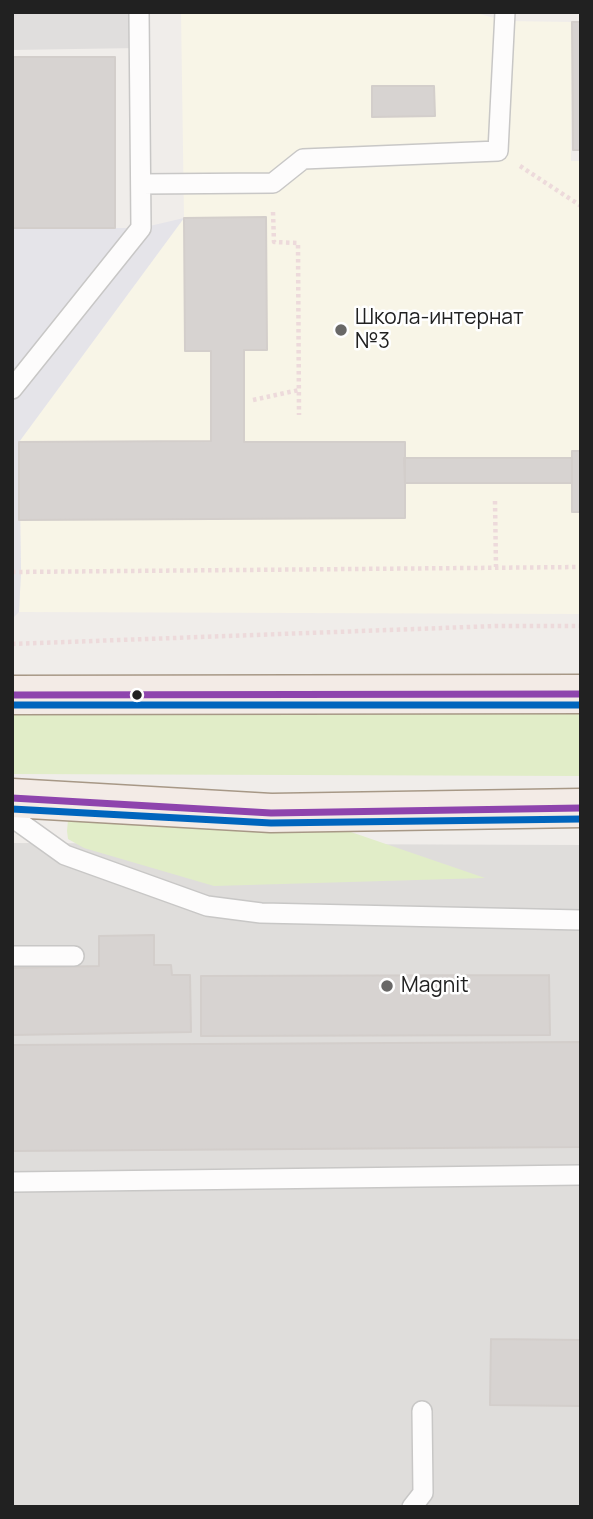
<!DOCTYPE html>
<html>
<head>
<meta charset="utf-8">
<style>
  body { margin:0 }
  #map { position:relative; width:593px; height:1519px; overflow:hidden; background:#f0edea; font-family:Manrope,sans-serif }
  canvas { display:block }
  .frame { position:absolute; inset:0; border:14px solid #212121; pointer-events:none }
</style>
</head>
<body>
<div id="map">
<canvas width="593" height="1519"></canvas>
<div class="frame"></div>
</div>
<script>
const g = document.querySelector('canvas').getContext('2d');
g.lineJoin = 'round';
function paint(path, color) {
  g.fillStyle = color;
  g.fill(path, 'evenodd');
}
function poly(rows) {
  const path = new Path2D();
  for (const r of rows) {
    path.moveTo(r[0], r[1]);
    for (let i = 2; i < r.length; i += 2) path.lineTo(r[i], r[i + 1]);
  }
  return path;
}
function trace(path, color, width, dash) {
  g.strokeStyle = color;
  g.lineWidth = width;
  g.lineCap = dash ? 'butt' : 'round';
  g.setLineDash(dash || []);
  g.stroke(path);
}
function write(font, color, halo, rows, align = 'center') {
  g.font = font + ' Manrope,sans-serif';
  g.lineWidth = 5;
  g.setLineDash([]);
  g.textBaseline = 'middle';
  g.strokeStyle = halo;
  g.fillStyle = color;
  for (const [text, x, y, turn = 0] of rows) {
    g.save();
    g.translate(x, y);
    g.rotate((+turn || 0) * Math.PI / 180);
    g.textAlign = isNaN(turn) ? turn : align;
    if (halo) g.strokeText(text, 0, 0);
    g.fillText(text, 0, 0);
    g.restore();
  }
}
const residential = poly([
  [12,843,581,845,581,1507,12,1507]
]);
const education = poly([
  [181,12,473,12,505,21,572,22,571,161,581,161,581,614,19,612,21,572,19,442,184,218]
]);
const grass = poly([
  [581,711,581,776,12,774,12,713],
  [313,819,485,878,214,886,84,848,68,839,67,831,68,820]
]);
const parking = poly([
  [12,12,139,12,139,48,12,50]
]);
const plaza = poly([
  [184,218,19,442,21,572,19,612,12,619,12,228,141,228]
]);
const building = poly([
  [572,22,581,22,581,150,573,150,572,22],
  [12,57,115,57,115,228,12,228,12,57],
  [372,86,434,86,435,116,372,117,372,86],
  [266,217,267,350,244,350,244,442,405,442,405,518,19,520,19,442,211,441,211,351,185,351,184,218,266,217],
  [572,451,581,451,581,512,572,512,572,451],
  [404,458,572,458,572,483,405,483,404,458],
  [154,935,154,965,171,965,172,975,190,975,191,1032,12,1035,12,968,99,966,99,936,154,935],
  [549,975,550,1035,201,1036,201,976,549,975],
  [581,1042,581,1147,12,1151,12,1045,581,1042],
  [491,1339,581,1340,581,1406,490,1405,491,1339]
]);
const path = poly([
  [520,166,581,206],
  [273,212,274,242,298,243,299,415],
  [253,400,299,390],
  [495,501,496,567],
  [12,572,581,567],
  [12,644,496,626,581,626]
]);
const service = poly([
  [141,184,273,183,303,159,498,151,505,12],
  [12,389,141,228,139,12],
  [12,817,65,855,207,906,261,913,581,920],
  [12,956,74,956],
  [12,1182,581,1175],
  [412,1507,423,1493,422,1411]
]);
const primary = poly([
  [12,695,581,694],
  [12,798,271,813,581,808]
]);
const bus1 = poly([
  [12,695,581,694],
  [12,798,271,813,581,808]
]);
const bus2 = poly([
  [12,705,581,705],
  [12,809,271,823,581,819]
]);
const markers = [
  [341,330,7,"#696867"],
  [137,695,6,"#212121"],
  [387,986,7,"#696867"]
];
const poiNames = [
  ["Школа-интернат",355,318],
  ["№3",355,342],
  ["Magnit",401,986]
];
paint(residential, '#dfdddb');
paint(education, '#f8f5e7');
paint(grass, '#e1edc8');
paint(parking, '#e0dedd');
paint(plaza, '#e5e4e9');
paint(building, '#d7d3d1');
trace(building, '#d3cecb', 2);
trace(service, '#c8c7c6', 22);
trace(primary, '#a79886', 41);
trace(path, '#eddadb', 4.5, [3.5, 3.5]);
trace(service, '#fdfcfc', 19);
trace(primary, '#f3ebe6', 38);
trace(bus1, '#8e44ad', 7);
trace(bus2, '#0065bd', 7);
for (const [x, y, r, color] of markers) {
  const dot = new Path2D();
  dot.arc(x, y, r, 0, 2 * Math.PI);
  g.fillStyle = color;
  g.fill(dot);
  trace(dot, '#fff', 2.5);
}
write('21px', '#212121', '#fff', poiNames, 'left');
</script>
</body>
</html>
